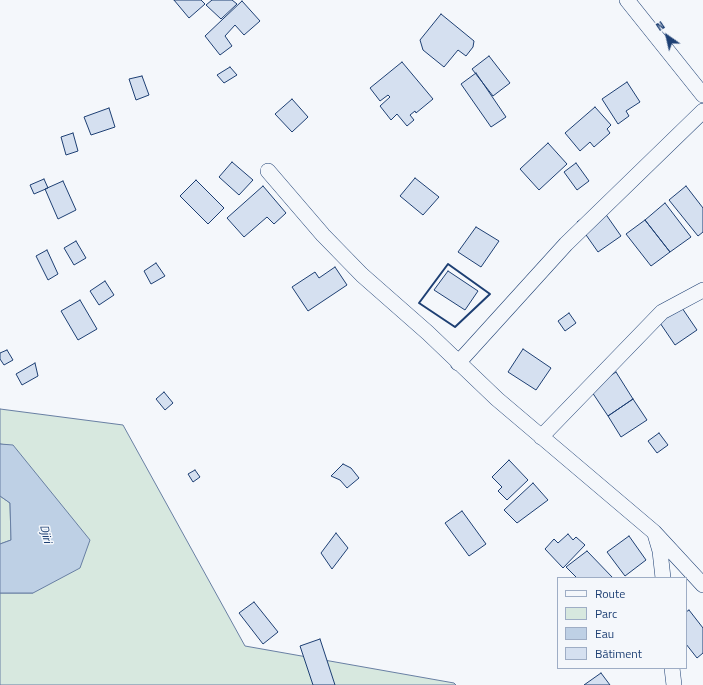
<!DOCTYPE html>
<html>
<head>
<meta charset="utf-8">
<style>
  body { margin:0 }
  #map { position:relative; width:703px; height:685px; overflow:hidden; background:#f4f7fb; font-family:"Titillium Web",sans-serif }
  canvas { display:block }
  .legend { position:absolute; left:557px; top:577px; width:130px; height:92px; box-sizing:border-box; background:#f4f7fb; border:1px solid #9eadc5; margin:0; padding:5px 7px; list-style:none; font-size:12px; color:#1d3f73 }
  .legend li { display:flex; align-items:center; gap:8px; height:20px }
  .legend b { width:20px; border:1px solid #9eadc5 }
  .north { position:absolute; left:647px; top:16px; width:40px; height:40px; -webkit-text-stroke:3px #f4f7fb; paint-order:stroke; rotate:326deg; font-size:11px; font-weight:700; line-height:16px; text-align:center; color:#1d3f73 }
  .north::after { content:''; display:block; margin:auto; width:14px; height:18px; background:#1d3f73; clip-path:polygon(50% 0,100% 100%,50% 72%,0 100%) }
</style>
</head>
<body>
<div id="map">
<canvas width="703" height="685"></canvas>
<ul class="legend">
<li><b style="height:5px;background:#f4f7fb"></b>Route</li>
<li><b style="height:11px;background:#d7e8df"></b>Parc</li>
<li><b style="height:11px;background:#bed0e5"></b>Eau</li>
<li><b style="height:11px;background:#d5e0f0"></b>Bâtiment</li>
</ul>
<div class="north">N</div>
</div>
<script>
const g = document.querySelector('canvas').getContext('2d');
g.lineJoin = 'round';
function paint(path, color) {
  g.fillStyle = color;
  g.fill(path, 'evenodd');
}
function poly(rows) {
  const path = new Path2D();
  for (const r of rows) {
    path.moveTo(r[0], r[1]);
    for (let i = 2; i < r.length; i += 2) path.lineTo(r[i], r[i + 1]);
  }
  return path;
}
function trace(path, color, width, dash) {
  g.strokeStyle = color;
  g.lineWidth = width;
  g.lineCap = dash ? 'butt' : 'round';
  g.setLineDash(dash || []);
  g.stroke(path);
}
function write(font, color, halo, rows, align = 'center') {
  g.font = font + ' "Titillium Web",sans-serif';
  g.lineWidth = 3;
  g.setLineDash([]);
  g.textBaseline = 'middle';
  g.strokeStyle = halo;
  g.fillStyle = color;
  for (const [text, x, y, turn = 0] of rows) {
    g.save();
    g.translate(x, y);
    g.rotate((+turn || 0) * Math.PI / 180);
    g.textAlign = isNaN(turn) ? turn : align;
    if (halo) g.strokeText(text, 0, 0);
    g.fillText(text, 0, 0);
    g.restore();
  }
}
const green = poly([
  [0,409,123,425,245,646,454,683,456,685,0,685,0,593,33,593,13,446,0,444,0,409],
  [0,496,10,503,11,540,0,544,0,496]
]);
const water = poly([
  [0,444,13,445,90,540,80,568,33,593,0,593,0,544,11,540,10,503,0,496,0,444]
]);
const building = poly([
  [174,0,201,0,205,4,189,18,174,0],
  [212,0,232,0,237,4,221,19,206,5,212,0],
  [242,1,260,21,244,35,235,25,225,36,232,46,220,55,205,36,242,1],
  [441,14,474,41,473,47,466,56,458,50,444,67,423,50,420,40,441,14],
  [489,56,510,83,493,96,472,69,489,56],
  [402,62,433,99,416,113,415,111,410,115,414,120,407,126,397,114,391,120,380,106,390,97,388,95,380,101,370,88,402,62],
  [230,67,237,75,224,83,217,75,230,67],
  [476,73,506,117,491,127,461,84,476,73],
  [142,76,149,95,136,100,129,79,142,76],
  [627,82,640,102,626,111,629,116,618,124,602,99,627,82],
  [292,99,308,117,292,132,275,114,292,99],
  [595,107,611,125,607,129,610,133,594,147,590,142,580,151,565,133,595,107],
  [109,108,115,127,91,135,84,117,109,108],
  [73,133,78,151,66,155,61,137,73,133],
  [548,143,567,164,539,190,520,169,548,143],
  [232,162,253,180,239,195,219,177,232,162],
  [576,163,589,181,577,190,564,172,576,163],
  [415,178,439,197,423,215,400,196,415,178],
  [44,179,48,188,34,194,30,185,44,179],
  [196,180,224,208,208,224,180,196,196,180],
  [63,181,76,210,58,219,45,189,63,181],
  [263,186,286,213,274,224,267,217,244,237,227,218,263,186],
  [686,186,703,208,703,232,698,236,669,200,686,186],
  [665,203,691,237,670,252,645,220,665,203],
  [600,206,621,236,598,252,577,222,600,206],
  [645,220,670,252,651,266,626,234,645,220],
  [476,227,499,241,481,267,458,252,476,227],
  [76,241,86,258,74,265,64,248,76,241],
  [47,250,58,274,48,280,36,256,47,250],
  [156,263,165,276,151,284,144,271,156,263],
  [335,267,347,285,308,311,292,287,315,272,319,278,335,267],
  [448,271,478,291,465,310,434,290,448,271],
  [105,281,114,295,99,305,90,291,105,281],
  [80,300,97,329,78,340,61,311,80,300],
  [680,305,697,330,675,345,658,320,680,305],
  [569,313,576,323,565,331,558,321,569,313],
  [523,349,551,368,536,390,508,372,523,349],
  [7,350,13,360,4,365,0,359,0,353,7,350],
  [35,363,38,376,22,385,16,374,35,363],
  [616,372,633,399,608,416,590,389,616,372],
  [164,392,173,403,165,410,156,399,164,392],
  [633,399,647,420,621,437,608,416,633,399],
  [659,433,668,445,657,453,648,441,659,433],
  [509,460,528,480,507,500,498,491,502,487,492,477,509,460],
  [343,464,351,468,359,478,347,488,340,480,331,476,343,464],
  [195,470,200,477,193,482,188,474,195,470],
  [533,483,548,500,517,523,504,510,533,483],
  [462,511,486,544,469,556,445,523,462,511],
  [336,533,348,548,332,569,321,553,336,533],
  [568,534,573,540,576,537,585,545,563,568,545,549,554,539,558,543,568,534],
  [629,536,646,560,625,576,607,552,629,536],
  [587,551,613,578,577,578,566,567,587,551],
  [254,602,278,632,263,644,239,613,254,602],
  [689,610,703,628,703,653,697,658,686,644,686,612,689,610],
  [320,639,335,685,313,685,300,646,320,639],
  [601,673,610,685,584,685,601,673]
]);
const street = poly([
  [627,0,703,95],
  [268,171,323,235,362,275,428,333,497,399,654,532,703,585],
  [458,363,566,244,703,111],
  [541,437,662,312,703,290],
  [655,534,660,551,663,578],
  [672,668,674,685]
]);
const wall = poly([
  [448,264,490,294,455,327,419,303,448,264]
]);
const waterNames = [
  ["Djiri",45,534,77]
];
paint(green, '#d7e8df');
trace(green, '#687fa3', 1);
paint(water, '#bed0e5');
trace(water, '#687fa3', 1);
paint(building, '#d5e0f0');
trace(building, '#1d3f73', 1);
trace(street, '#1d3f73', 16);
trace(street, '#f4f7fb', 15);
trace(wall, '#1d3f73', 2);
write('italic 12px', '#1d3f73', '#f4f7fb', waterNames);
</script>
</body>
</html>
